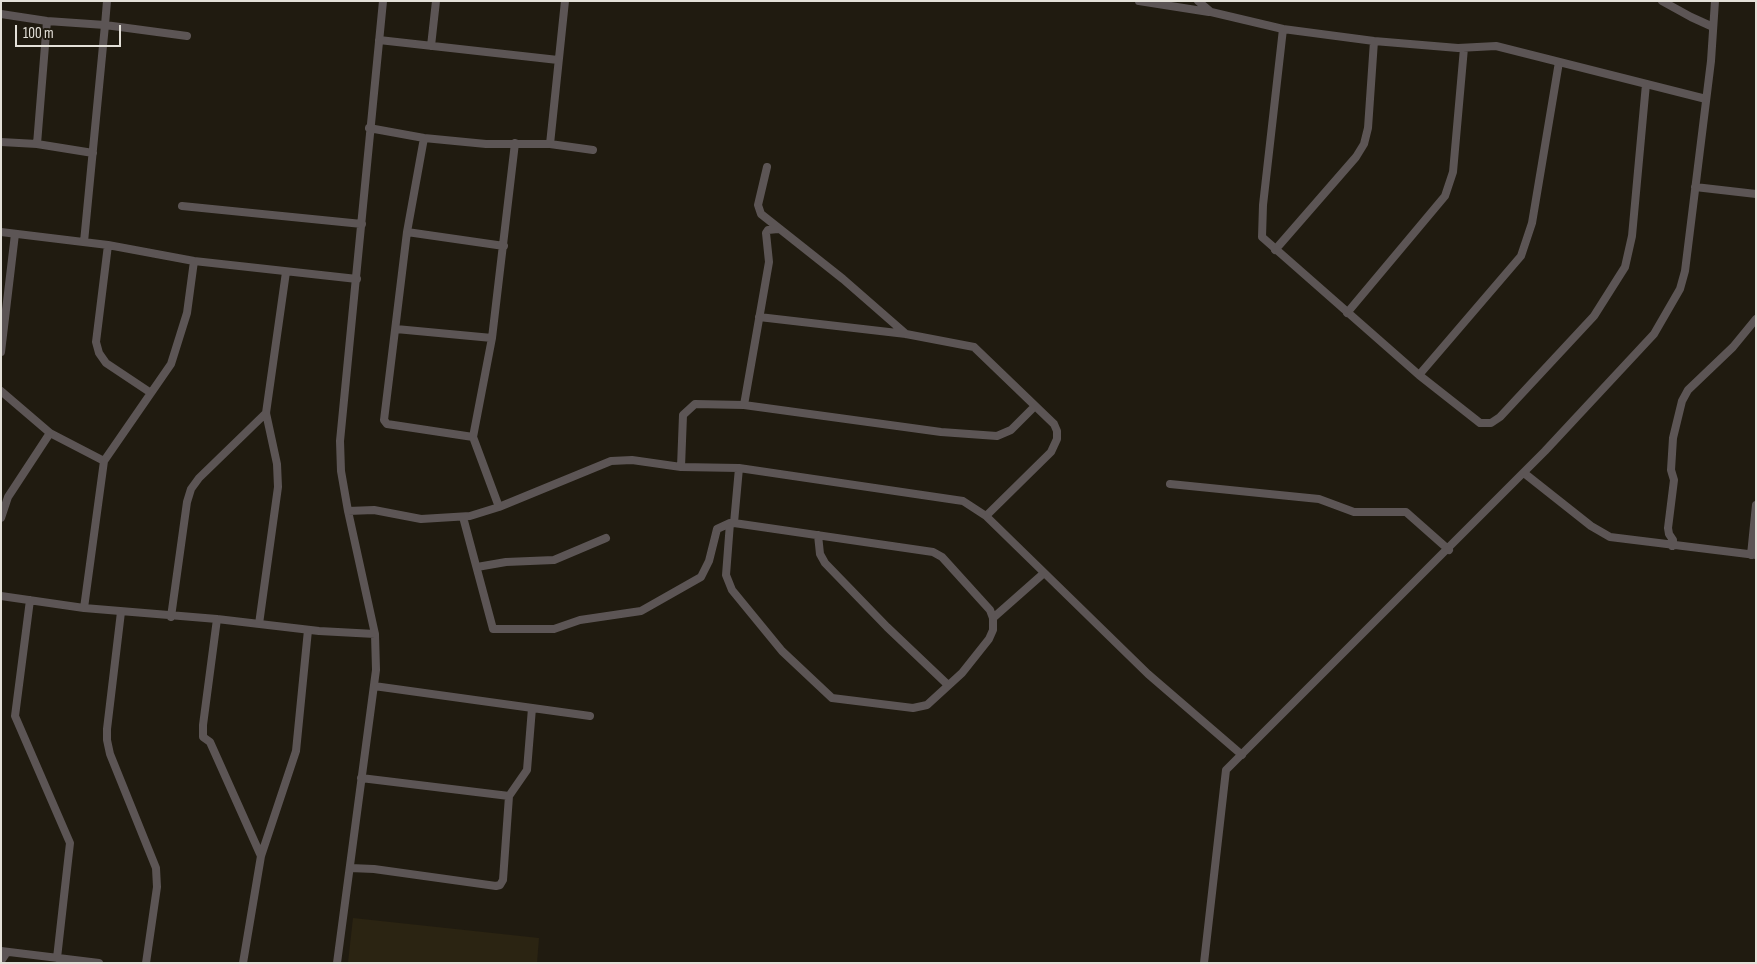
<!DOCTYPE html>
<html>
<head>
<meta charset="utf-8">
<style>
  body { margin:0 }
  #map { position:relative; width:1757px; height:964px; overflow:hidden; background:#201b10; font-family:"Sofia Sans Condensed",sans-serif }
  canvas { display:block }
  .frame { position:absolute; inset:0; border:2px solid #e3e0d8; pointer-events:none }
  .scale { position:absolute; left:15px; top:25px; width:106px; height:22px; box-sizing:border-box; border:2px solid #e3e0d8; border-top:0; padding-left:6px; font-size:15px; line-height:18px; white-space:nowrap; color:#e3e0d8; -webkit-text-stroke:4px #201b10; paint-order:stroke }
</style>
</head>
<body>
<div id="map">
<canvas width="1757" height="964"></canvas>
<div class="frame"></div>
<div class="scale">100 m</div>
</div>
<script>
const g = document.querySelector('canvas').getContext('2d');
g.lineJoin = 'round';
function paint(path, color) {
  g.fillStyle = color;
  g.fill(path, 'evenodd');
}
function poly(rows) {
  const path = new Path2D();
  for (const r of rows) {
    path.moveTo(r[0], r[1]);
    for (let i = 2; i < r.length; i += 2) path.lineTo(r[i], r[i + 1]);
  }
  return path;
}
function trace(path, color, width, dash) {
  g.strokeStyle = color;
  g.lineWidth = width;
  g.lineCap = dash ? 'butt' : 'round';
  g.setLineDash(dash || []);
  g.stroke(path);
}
const built = poly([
  [353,918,539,938,537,963,348,963]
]);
const street = poly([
  [1139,1,1209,12],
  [1198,1,1211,12,1283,29,1374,41,1458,48,1496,46,1706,99],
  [1662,1,1691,17,1713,27],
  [1,14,47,21,105,25,107,1],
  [1283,29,1263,205,1262,237,1419,375,1480,423,1491,423,1500,417,1594,316,1625,267,1632,236,1646,84],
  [379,40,558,60],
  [431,46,436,1],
  [369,128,424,138,486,144,550,144,593,150],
  [424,138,407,232,384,420,387,424,473,437],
  [1,142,37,144,93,153],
  [37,144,47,21],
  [550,144,565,1],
  [767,167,758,205,761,214,843,279,906,334],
  [1695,187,1756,194],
  [182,206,362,224],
  [1,232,108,245,194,261,357,279],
  [407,232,504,246],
  [84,242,105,25,187,36],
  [108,245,96,342,99,353,106,363,151,393],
  [1275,250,1356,157,1364,144,1368,128,1374,41],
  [1347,313,1445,196,1453,172,1464,48],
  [759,317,906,334,974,347,1054,424,1057,431,1057,439,1051,452,986,516],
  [396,329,492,338],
  [1,352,15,234],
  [1419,375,1521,256,1532,223,1559,62],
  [1,391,50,433,104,461],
  [744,405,769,262,766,233,768,230,778,229],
  [681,467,683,415,695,404,744,405,941,432,997,436,1011,430,1035,406],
  [1524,473,1591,526,1610,537,1756,555],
  [1170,484,1319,499,1354,512,1406,512,1449,550],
  [499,507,473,437,492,338,515,143],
  [348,511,374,510,421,519,470,516,499,507,611,461,632,460,681,467,739,468,963,501,986,516,1148,674,1242,755],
  [463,517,493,629,554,629,580,620,641,611,701,577,709,561,717,529,730,523,734,523,739,468],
  [1,518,8,497,50,433],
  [730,523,726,575,732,590,782,651,832,698,913,708,927,705,962,673,989,639,993,630,993,618,990,610,942,557,933,552,734,523],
  [818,535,820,554,825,563,887,627,948,685],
  [1672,546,1673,540,1669,534,1668,528,1674,480,1671,470,1673,438,1682,401,1688,390,1733,347,1756,319],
  [1751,555,1756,505],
  [477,567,506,562,554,560,606,538],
  [1,596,84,608,217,619,319,631,375,634],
  [30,600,15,716,70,843,57,958],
  [84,608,104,461,171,364,187,313,194,261],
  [121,612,107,729,107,740,110,754,156,868,157,887,146,963],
  [171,617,187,502,191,489,199,478,266,413],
  [993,618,1044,573],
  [217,619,203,725,203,737,210,742,261,856],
  [259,624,278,487,277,464,266,413,286,272],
  [374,686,590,716],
  [361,778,509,796],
  [350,868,374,869,496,886,500,885,503,880,509,796,527,770,532,708],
  [1,951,99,963],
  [1,961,7,952],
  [243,963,261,856,296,751,308,630],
  [337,963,376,670,375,634,348,511,341,471,340,441,383,1],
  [1204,963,1226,770,1545,451,1654,334,1680,289,1685,271,1711,61,1715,1]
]);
paint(built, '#2b2412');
trace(street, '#5c5555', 8);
</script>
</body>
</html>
